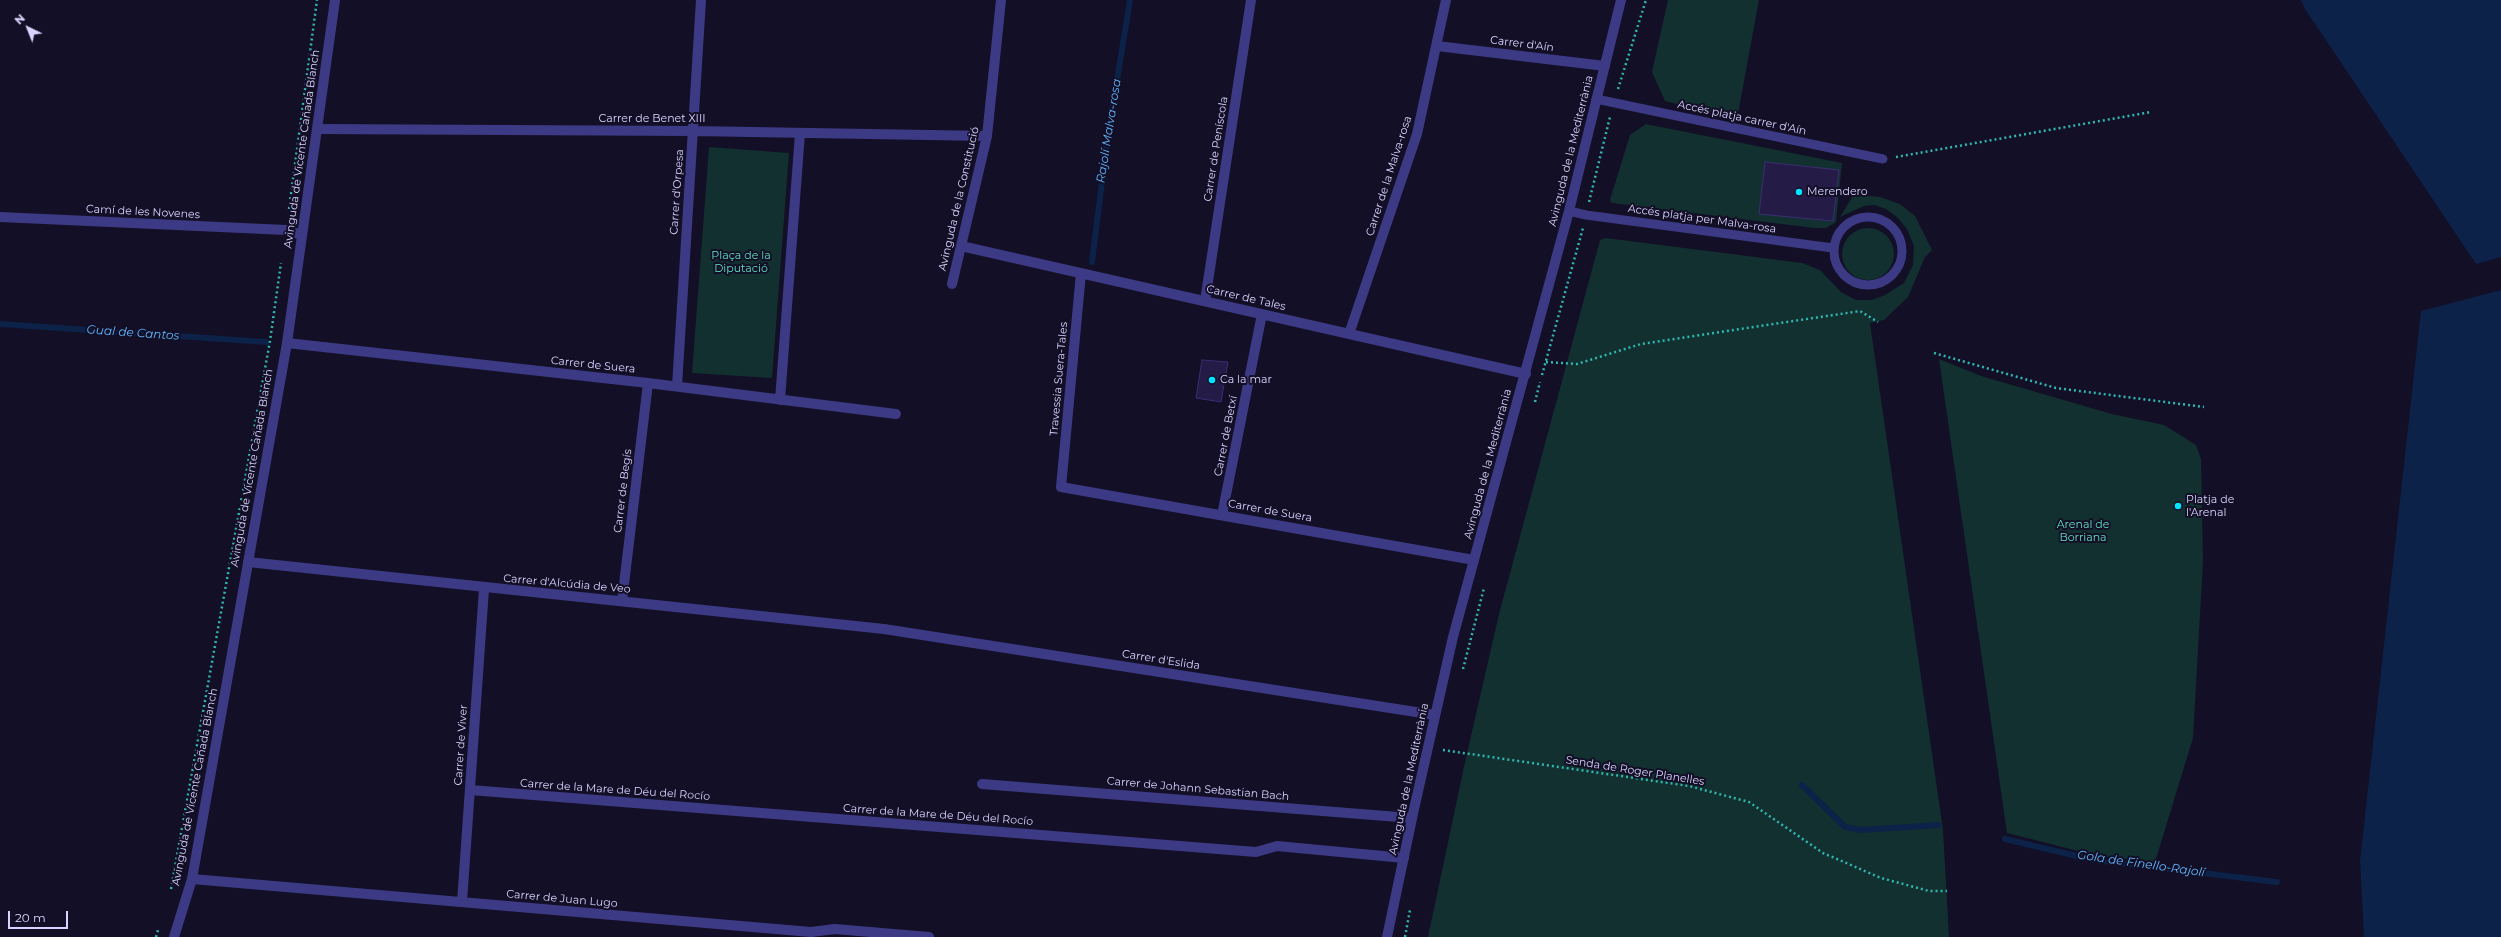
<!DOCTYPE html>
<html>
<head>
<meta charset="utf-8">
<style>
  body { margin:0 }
  #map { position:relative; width:2501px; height:937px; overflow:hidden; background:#130f26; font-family:Montserrat,sans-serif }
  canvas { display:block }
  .north { position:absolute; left:8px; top:8px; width:40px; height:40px; -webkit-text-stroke:3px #130f26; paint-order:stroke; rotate:317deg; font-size:11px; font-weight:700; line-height:16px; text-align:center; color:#d9d4ff }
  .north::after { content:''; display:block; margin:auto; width:14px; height:18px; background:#d9d4ff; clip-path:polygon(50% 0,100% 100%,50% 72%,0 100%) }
  .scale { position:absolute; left:8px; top:911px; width:60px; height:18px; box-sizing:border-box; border:2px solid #d9d4ff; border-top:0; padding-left:5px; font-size:12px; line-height:14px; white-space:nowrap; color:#d9d4ff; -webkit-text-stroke:3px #130f26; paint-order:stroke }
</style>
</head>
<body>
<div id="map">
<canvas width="2501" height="937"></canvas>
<div class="north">N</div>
<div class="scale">20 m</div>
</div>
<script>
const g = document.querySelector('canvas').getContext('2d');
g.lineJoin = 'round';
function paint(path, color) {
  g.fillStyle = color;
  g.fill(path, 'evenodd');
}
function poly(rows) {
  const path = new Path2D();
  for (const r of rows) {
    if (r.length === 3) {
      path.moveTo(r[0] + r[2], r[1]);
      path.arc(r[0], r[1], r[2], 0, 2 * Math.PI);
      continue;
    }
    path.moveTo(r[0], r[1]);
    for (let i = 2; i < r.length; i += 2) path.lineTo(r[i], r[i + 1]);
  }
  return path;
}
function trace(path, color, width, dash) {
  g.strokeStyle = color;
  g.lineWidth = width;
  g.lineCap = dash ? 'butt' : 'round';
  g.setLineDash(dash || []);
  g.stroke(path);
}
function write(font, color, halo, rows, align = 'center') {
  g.font = font + ' Montserrat,sans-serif';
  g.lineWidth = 4;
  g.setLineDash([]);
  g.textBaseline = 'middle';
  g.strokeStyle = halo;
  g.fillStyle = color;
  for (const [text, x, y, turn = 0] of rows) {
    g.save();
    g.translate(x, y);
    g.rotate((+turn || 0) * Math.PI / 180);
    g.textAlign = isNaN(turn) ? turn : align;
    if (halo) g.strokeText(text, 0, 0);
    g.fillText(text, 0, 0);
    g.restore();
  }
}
const green = poly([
  [1668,0,1759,0,1737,119,1665,101,1652,72],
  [1646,124,1842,163,1836,222,1826,228,1814,228,1612,203,1610,200,1630,135],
  [709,147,789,153,772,378,692,373],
  [1854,194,1880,197,1900,204,1915,216,1932,250,1925,257,1908,297,1884,320,1870,323,1943,830,1949,937,1428,937,1465,762,1499,614,1600,240,1606,238,1802,263,1820,270,1841,292,1856,300,1872,300,1885,295,1904,283,1913,265,1914,246,1907,229,1897,217,1886,209,1874,205,1864,206,1840,217],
  [1868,254,26],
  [1939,359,1981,376,2112,414,2164,425,2196,445,2201,459,2203,561,2193,738,2155,862,2098,856,2007,833]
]);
const water = poly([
  [2301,0,2501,0,2501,257,2476,264,2305,9],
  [2501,290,2501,937,2364,937,2360,861,2421,311]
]);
const stream = poly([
  [1092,262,1107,142,1130,0],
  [0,324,266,342],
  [1802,785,1845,827,1861,830,1938,825],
  [2005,839,2094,860,2277,882]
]);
const building = poly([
  [1765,162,1839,170,1833,221,1759,214,1765,162],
  [1202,360,1228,362,1221,402,1196,398,1202,360]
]);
const path = poly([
  [1618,89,1646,0],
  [1896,157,2151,112],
  [1589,202,1610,117],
  [289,209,317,0],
  [1934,353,2056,388,2204,407],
  [1546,362,1577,364,1641,344,1860,311,1878,322],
  [1542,375,1583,228],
  [1535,402,1540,382],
  [1463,669,1484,588],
  [1443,750,1689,786,1749,802,1823,853,1881,878,1929,891,1947,891],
  [171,889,270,341,281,263],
  [156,937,158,930],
  [1405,937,1410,910]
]);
const service = poly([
  [1596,99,1883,159],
  [1569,211,1586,215,1833,248],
  [1868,251,34]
]);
const minor = poly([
  [1437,46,1605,66],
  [317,129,693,131,987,136],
  [0,217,286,230,302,235],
  [961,246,1526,374],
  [1081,273,1061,487,1474,560],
  [952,284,987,136,1001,0],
  [1205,301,1251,0],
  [1349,334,1417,134,1446,0],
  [287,343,648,383,896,414],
  [677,386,701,0],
  [780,400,800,133],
  [1222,515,1262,314],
  [248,562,884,629,1435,715],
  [622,601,648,383],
  [982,784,1411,818],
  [470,790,1256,852,1277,846,1404,858],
  [192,879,811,932,835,929,929,937],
  [462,902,484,589]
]);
const tertiary = poly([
  [174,937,192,879,287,343,335,0],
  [1387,937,1414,809,1453,637,1569,211,1621,0]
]);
const markers = [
  [1799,192,4,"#00e5ff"],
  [1212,380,4,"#00e5ff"],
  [2178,506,4,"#00e5ff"]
];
const streetNames = [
  ["Carrer d'Aín",1522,44,7],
  ["Accés platja carrer d'Aín",1742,118,12],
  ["Carrer de Benet XIII",652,119],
  ["Avinguda de Vicente Cañada Blanch",302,149,-82],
  ["Carrer de Peníscola",1216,149,-81],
  ["Avinguda de la Mediterrània",1571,151,-76],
  ["Carrer de la Malva-rosa",1389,176,-72],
  ["Carrer d'Orpesa",677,192,-86],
  ["Avinguda de la Constitució",959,199,-77],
  ["Camí de les Novenes",143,212,3],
  ["Accés platja per Malva-rosa",1702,219,8],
  ["Carrer de Tales",1246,298,13],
  ["Carrer de Suera",593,365,6],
  ["Travessia Suera-Tales",1059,379,-85],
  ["Carrer de Betxí",1226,436,-79],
  ["Avinguda de la Mediterrània",1488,464,-75],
  ["Avinguda de Vicente Cañada Blanch",252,468,-80],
  ["Carrer de Begís",623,491,-83],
  ["Carrer de Suera",1270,511,10],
  ["Carrer d'Alcúdia de Veo",567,584,5],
  ["Carrer d'Eslida",1161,660,9],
  ["Carrer de Viver",461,745,-86],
  ["Senda de Roger Planelles",1635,771,9],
  ["Avinguda de la Mediterrània",1409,779,-78],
  ["Avinguda de Vicente Cañada Blanch",195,787,-79],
  ["Carrer de Johann Sebastian Bach",1198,789,5],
  ["Carrer de la Mare de Déu del Rocío",615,790,4],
  ["Carrer de la Mare de Déu del Rocío",938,815,4],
  ["Carrer de Juan Lugo",562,899,5]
];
const poiNames = [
  ["Merendero",1807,192],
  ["Ca la mar",1220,380],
  ["Platja de",2186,500],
  ["l'Arenal",2186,513]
];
const parkNames = [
  ["Plaça de la",741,256],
  ["Diputació",741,269],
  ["Arenal de",2083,525],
  ["Borriana",2083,538]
];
const waterNames = [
  ["Rajolí Malva-rosa",1109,131,-81],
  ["Gual de Cantos",133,333,4],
  ["Gola de Finello-Rajolí",2141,864,8]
];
paint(green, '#12302f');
paint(water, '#0c2248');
trace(stream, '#0c2248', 6);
paint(building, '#241b47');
trace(building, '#3b2d73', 1);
trace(path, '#2fb8b0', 2.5, [2, 3]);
trace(service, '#3d3a85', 9);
trace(minor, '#3d3a85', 10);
trace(tertiary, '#3d3a85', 10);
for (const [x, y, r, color] of markers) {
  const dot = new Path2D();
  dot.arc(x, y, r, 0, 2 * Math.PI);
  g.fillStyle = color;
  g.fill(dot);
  trace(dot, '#130f26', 1.5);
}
write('11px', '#d9d4ff', '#130f26', streetNames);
write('11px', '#d9d4ff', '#130f26', poiNames, 'left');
write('11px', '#5fe0c0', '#130f26', parkNames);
write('italic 12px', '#62b6ff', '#130f26', waterNames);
</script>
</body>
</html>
